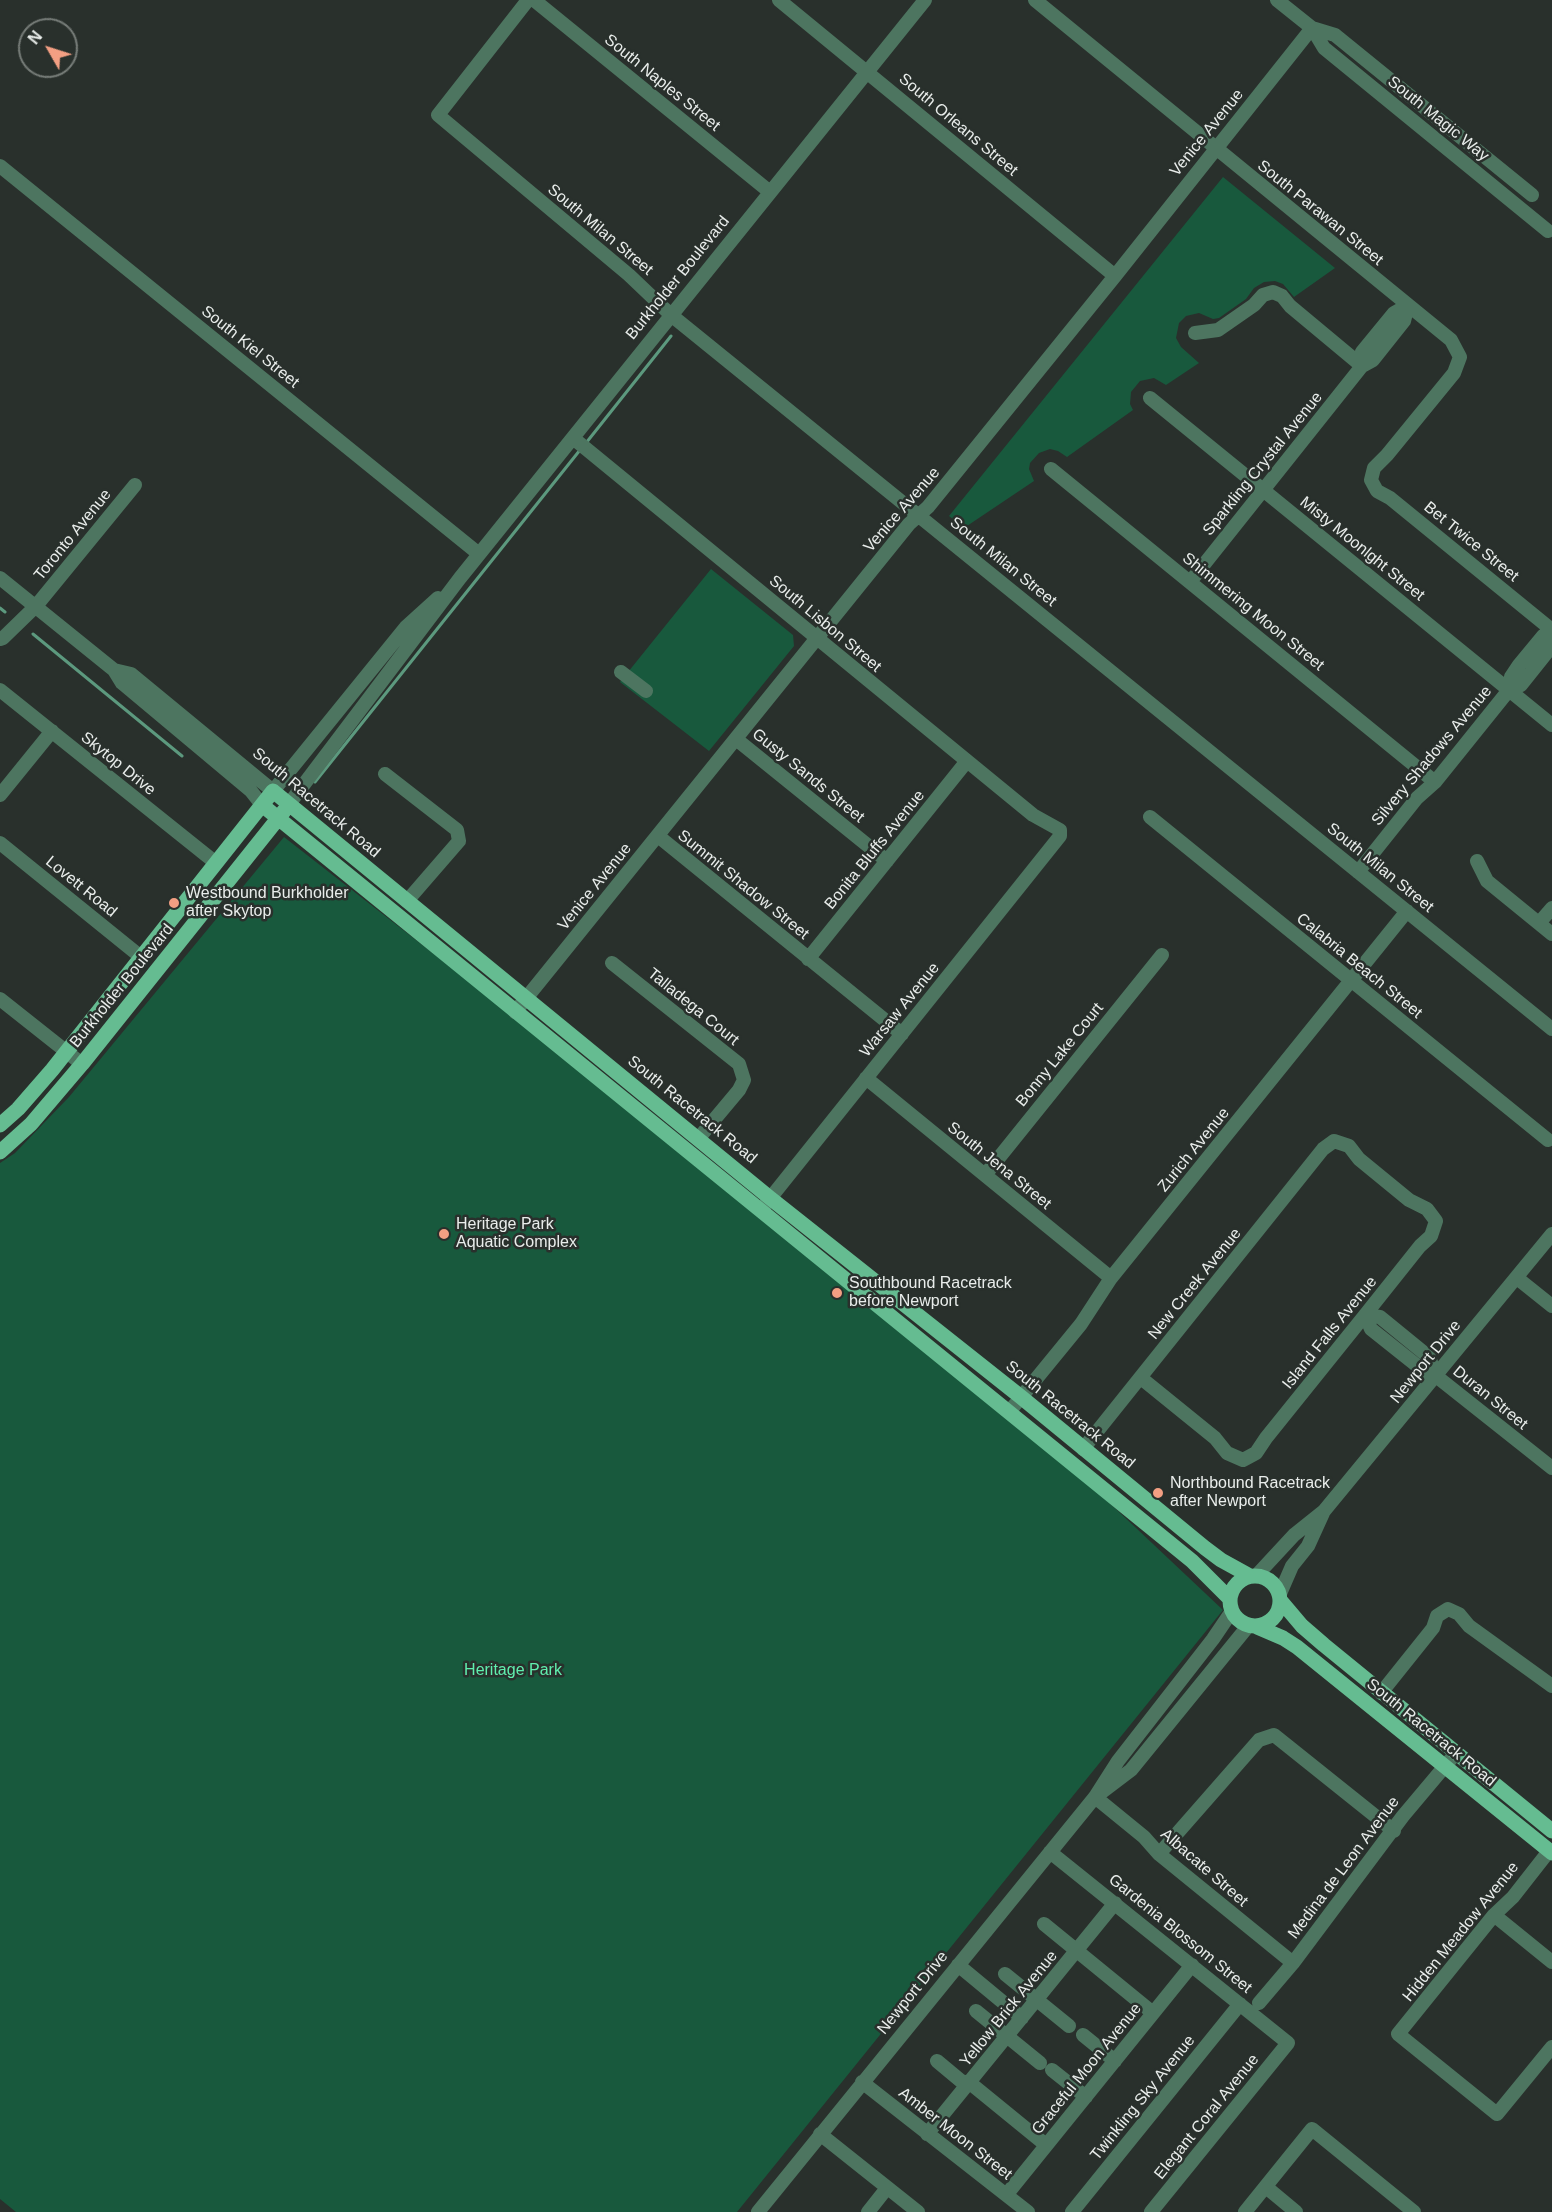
<!DOCTYPE html>
<html>
<head>
<meta charset="utf-8">
<style>
  body { margin:0 }
  #map { position:relative; width:1552px; height:2212px; overflow:hidden; background:#29302c; font-family:Arial,sans-serif }
  canvas { display:block }
  .north { position:absolute; left:18px; top:18px; width:60px; height:60px; box-sizing:border-box; background:#29302c; border:2px solid #767c78; border-radius:50%; rotate:309deg; font-size:16px; font-weight:700; line-height:24px; text-align:center; color:#e9edeb }
  .north::after { content:''; display:block; margin:auto; width:21px; height:27px; background:#f39f83; clip-path:polygon(50% 0,100% 100%,50% 72%,0 100%) }
</style>
</head>
<body>
<div id="map">
<canvas width="1552" height="2212"></canvas>
<div class="north">N</div>
</div>
<script>
const g = document.querySelector('canvas').getContext('2d');
g.lineJoin = 'round';
function paint(path, color) {
  g.fillStyle = color;
  g.fill(path, 'evenodd');
}
function poly(rows) {
  const path = new Path2D();
  for (const r of rows) {
    if (r.length === 3) {
      path.moveTo(r[0] + r[2], r[1]);
      path.arc(r[0], r[1], r[2], 0, 2 * Math.PI);
      continue;
    }
    path.moveTo(r[0], r[1]);
    for (let i = 2; i < r.length; i += 2) path.lineTo(r[i], r[i + 1]);
  }
  return path;
}
function trace(path, color, width, dash) {
  g.strokeStyle = color;
  g.lineWidth = width;
  g.lineCap = dash ? 'butt' : 'round';
  g.setLineDash(dash || []);
  g.stroke(path);
}
function write(font, color, halo, rows, align = 'center') {
  g.font = font + ' Arial,sans-serif';
  g.lineWidth = 5;
  g.setLineDash([]);
  g.textBaseline = 'middle';
  g.strokeStyle = halo;
  g.fillStyle = color;
  for (const [text, x, y, turn = 0] of rows) {
    g.save();
    g.translate(x, y);
    g.rotate((+turn || 0) * Math.PI / 180);
    g.textAlign = isNaN(turn) ? turn : align;
    if (halo) g.strokeText(text, 0, 0);
    g.fillText(text, 0, 0);
    g.restore();
  }
}
const green = poly([
  [1223,177,1335,268,1294,297,1283,284,1275,281,1264,282,1254,288,1246,299,1219,318,1213,319,1199,313,1186,316,1179,323,1176,338,1181,347,1199,363,1166,385,1154,378,1140,381,1131,392,1130,404,1133,410,1067,457,1058,451,1050,449,1039,453,1030,463,1029,469,1034,481,964,528,949,516],
  [711,569,793,635,794,646,709,751,620,682],
  [284,837,739,1192,1030,1428,1223,1610,737,2212,16,2212,0,2199,0,1163,15,1153,69,1097]
]);
const stream = poly([
  [586,443,671,336],
  [0,608,5,612],
  [33,634,182,756],
  [315,782,580,450]
]);
const minor = poly([
  [528,0,438,115,629,275,671,315,1552,1029],
  [534,0,770,192],
  [779,0,1115,276],
  [1035,0,1451,340,1460,357,1454,373,1387,455,1374,468,1371,480,1377,491,1390,498,1552,630],
  [1277,0,1312,28,1324,48,1548,231],
  [1312,28,1335,35,1532,195],
  [0,166,479,554],
  [1195,333,1218,330,1254,305,1263,295,1273,292,1282,296,1290,306,1362,366],
  [1362,366,1362,352,1394,313,1408,305],
  [1150,398,1552,725],
  [573,438,1033,815,1060,830,1060,836,764,1206],
  [1051,469,1435,782],
  [0,578,114,670,122,683,251,791,262,805],
  [1190,582,1362,366,1373,360,1404,321,1408,305],
  [0,639,3,638,36,606,135,485],
  [114,670,131,674,273,791,406,627,438,598],
  [621,672,646,691],
  [0,690,216,863],
  [1509,690,1511,677,1519,665,1543,636,1552,633],
  [736,739,887,861],
  [385,774,457,830,459,841,407,901],
  [0,795,52,731],
  [289,804,460,578,925,0],
  [1150,817,1548,1140],
  [658,836,902,1034],
  [0,843,141,957],
  [1477,861,1487,881,1552,934],
  [1358,872,1417,798,1435,782,1509,690,1521,685,1552,646],
  [1539,923,1552,908],
  [808,959,967,761],
  [612,963,739,1064,744,1080,739,1090,698,1139],
  [0,999,82,1064],
  [515,1012,909,524,928,507,1115,276,1312,28],
  [866,1078,1111,1278],
  [985,1175,1162,955],
  [1517,1278,1552,1306],
  [1365,1315,1371,1329,1420,1368,1436,1376,1552,1468],
  [1365,1315,1380,1317,1429,1357,1436,1376],
  [1009,1412,1081,1324,1111,1278,1407,911],
  [1083,1449,1323,1149,1334,1141,1349,1146,1359,1159,1409,1200,1427,1209,1436,1221,1431,1236,1420,1246,1365,1315,1266,1438,1256,1453,1243,1460,1227,1453,1215,1438,1141,1378],
  [1256,1576,1294,1535,1324,1511,1552,1234],
  [1279,1596,1292,1566,1308,1546,1323,1513],
  [1381,1693,1433,1628,1437,1616,1448,1609,1459,1614,1469,1626,1552,1686],
  [1102,1792,1131,1770,1249,1625],
  [1095,1797,1144,1837,1159,1854,1293,1963],
  [1549,1851,1513,1897,1494,1915,1398,2034,1497,2114,1552,2047],
  [1050,1852,1288,2043,1151,2212],
  [1159,1854,1259,1740,1274,1735,1394,1831],
  [1494,1915,1552,1962],
  [1044,1924,1153,2013],
  [958,1965,1022,2018],
  [1005,1974,1069,2026],
  [1259,2003,1293,1963,1403,1816,1456,1753],
  [976,2011,1040,2063],
  [1083,2035,1115,2061],
  [937,2061,961,2081,970,2083,1046,2145],
  [1052,2070,1086,2097],
  [862,2082,1028,2212],
  [820,2134,918,2212],
  [927,2134,1115,1903],
  [1266,2187,1296,2212],
  [1007,2194,1192,1965],
  [758,2212,1095,1797,1118,1761,1213,1639,1232,1611],
  [868,2212,887,2188],
  [1072,2212,1240,2004],
  [1245,2212,1312,2129,1414,2212]
]);
const major = poly([
  [262,805,1192,1561,1230,1599],
  [0,1125,18,1109,52,1070,273,791,770,1198,1021,1397,1205,1548,1221,1560,1250,1576],
  [0,1152,31,1124,82,1064,284,811],
  [1255,1601,25],
  [1280,1600,1302,1626,1324,1645,1552,1831],
  [1255,1626,1283,1638,1297,1647,1552,1853]
]);
const markers = [
  [174,903,6,"#f39f83"],
  [444,1234,6,"#f39f83"],
  [837,1293,6,"#f39f83"],
  [1158,1493,6,"#f39f83"]
];
const streetNames = [
  ["South Naples Street",662,83,39],
  ["South Magic Way",1438,119,39],
  ["South Orleans Street",958,125,40],
  ["Venice Avenue",1207,133,-51],
  ["South Parawan Street",1320,213,39],
  ["South Milan Street",600,230,40],
  ["Burkholder Boulevard",678,278,-51],
  ["South Kiel Street",250,347,39],
  ["Sparkling Crystal Avenue",1263,464,-51],
  ["Venice Avenue",902,510,-49],
  ["Toronto Avenue",73,535,-51],
  ["Bet Twice Street",1471,542,39],
  ["Misty Moonlght Street",1362,549,39],
  ["South Milan Street",1003,562,39],
  ["Shimmering Moon Street",1253,612,39],
  ["South Lisbon Street",825,624,40],
  ["Silvery Shadows Avenue",1432,756,-50],
  ["Skytop Drive",118,764,39],
  ["Gusty Sands Street",808,776,39],
  ["South Racetrack Road",316,803,40],
  ["Bonita Bluffs Avenue",875,850,-51],
  ["South Milan Street",1380,868,39],
  ["Summit Shadow Street",743,885,39],
  ["Lovett Road",81,887,39],
  ["Venice Avenue",595,887,-51],
  ["Calabria Beach Street",1359,966,39],
  ["Burkholder Boulevard",122,986,-51],
  ["Talladega Court",693,1007,39],
  ["Warsaw Avenue",900,1010,-51],
  ["Bonny Lake Court",1060,1055,-51],
  ["South Racetrack Road",692,1110,39],
  ["Zurich Avenue",1194,1150,-51],
  ["South Jena Street",999,1166,39],
  ["New Creek Avenue",1195,1284,-51],
  ["Island Falls Avenue",1330,1333,-51],
  ["Newport Drive",1426,1362,-51],
  ["Duran Street",1490,1398,39],
  ["South Racetrack Road",1070,1415,39],
  ["South Racetrack Road",1431,1733,39],
  ["Albacate Street",1204,1868,41],
  ["Medina de Leon Avenue",1344,1868,-53],
  ["Hidden Meadow Avenue",1461,1932,-51],
  ["Gardenia Blossom Street",1180,1934,39],
  ["Newport Drive",913,1993,-51],
  ["Yellow Brick Avenue",1009,2009,-51],
  ["Graceful Moon Avenue",1087,2069,-51],
  ["Twinkling Sky Avenue",1143,2098,-51],
  ["Elegant Coral Avenue",1207,2117,-51],
  ["Amber Moon Street",955,2134,38]
];
const poiNames = [
  ["Westbound Burkholder",186,894],
  ["after Skytop",186,912],
  ["Heritage Park",456,1225],
  ["Aquatic Complex",456,1243],
  ["Southbound Racetrack",849,1284],
  ["before Newport",849,1302],
  ["Northbound Racetrack",1170,1484],
  ["after Newport",1170,1502]
];
const parkNames = [
  ["Heritage Park",513,1671]
];
paint(green, '#18593d');
trace(stream, '#5c997e', 3);
trace(minor, '#4d7560', 14);
trace(major, '#65bc91', 15);
for (const [x, y, r, color] of markers) {
  const dot = new Path2D();
  dot.arc(x, y, r, 0, 2 * Math.PI);
  g.fillStyle = color;
  g.fill(dot);
  trace(dot, '#29302c', 2);
}
write('16px', '#e9edeb', '#29302c', streetNames);
write('16px', '#e9edeb', '#29302c', poiNames, 'left');
write('16px', '#60efae', '#29302c', parkNames);
</script>
</body>
</html>
